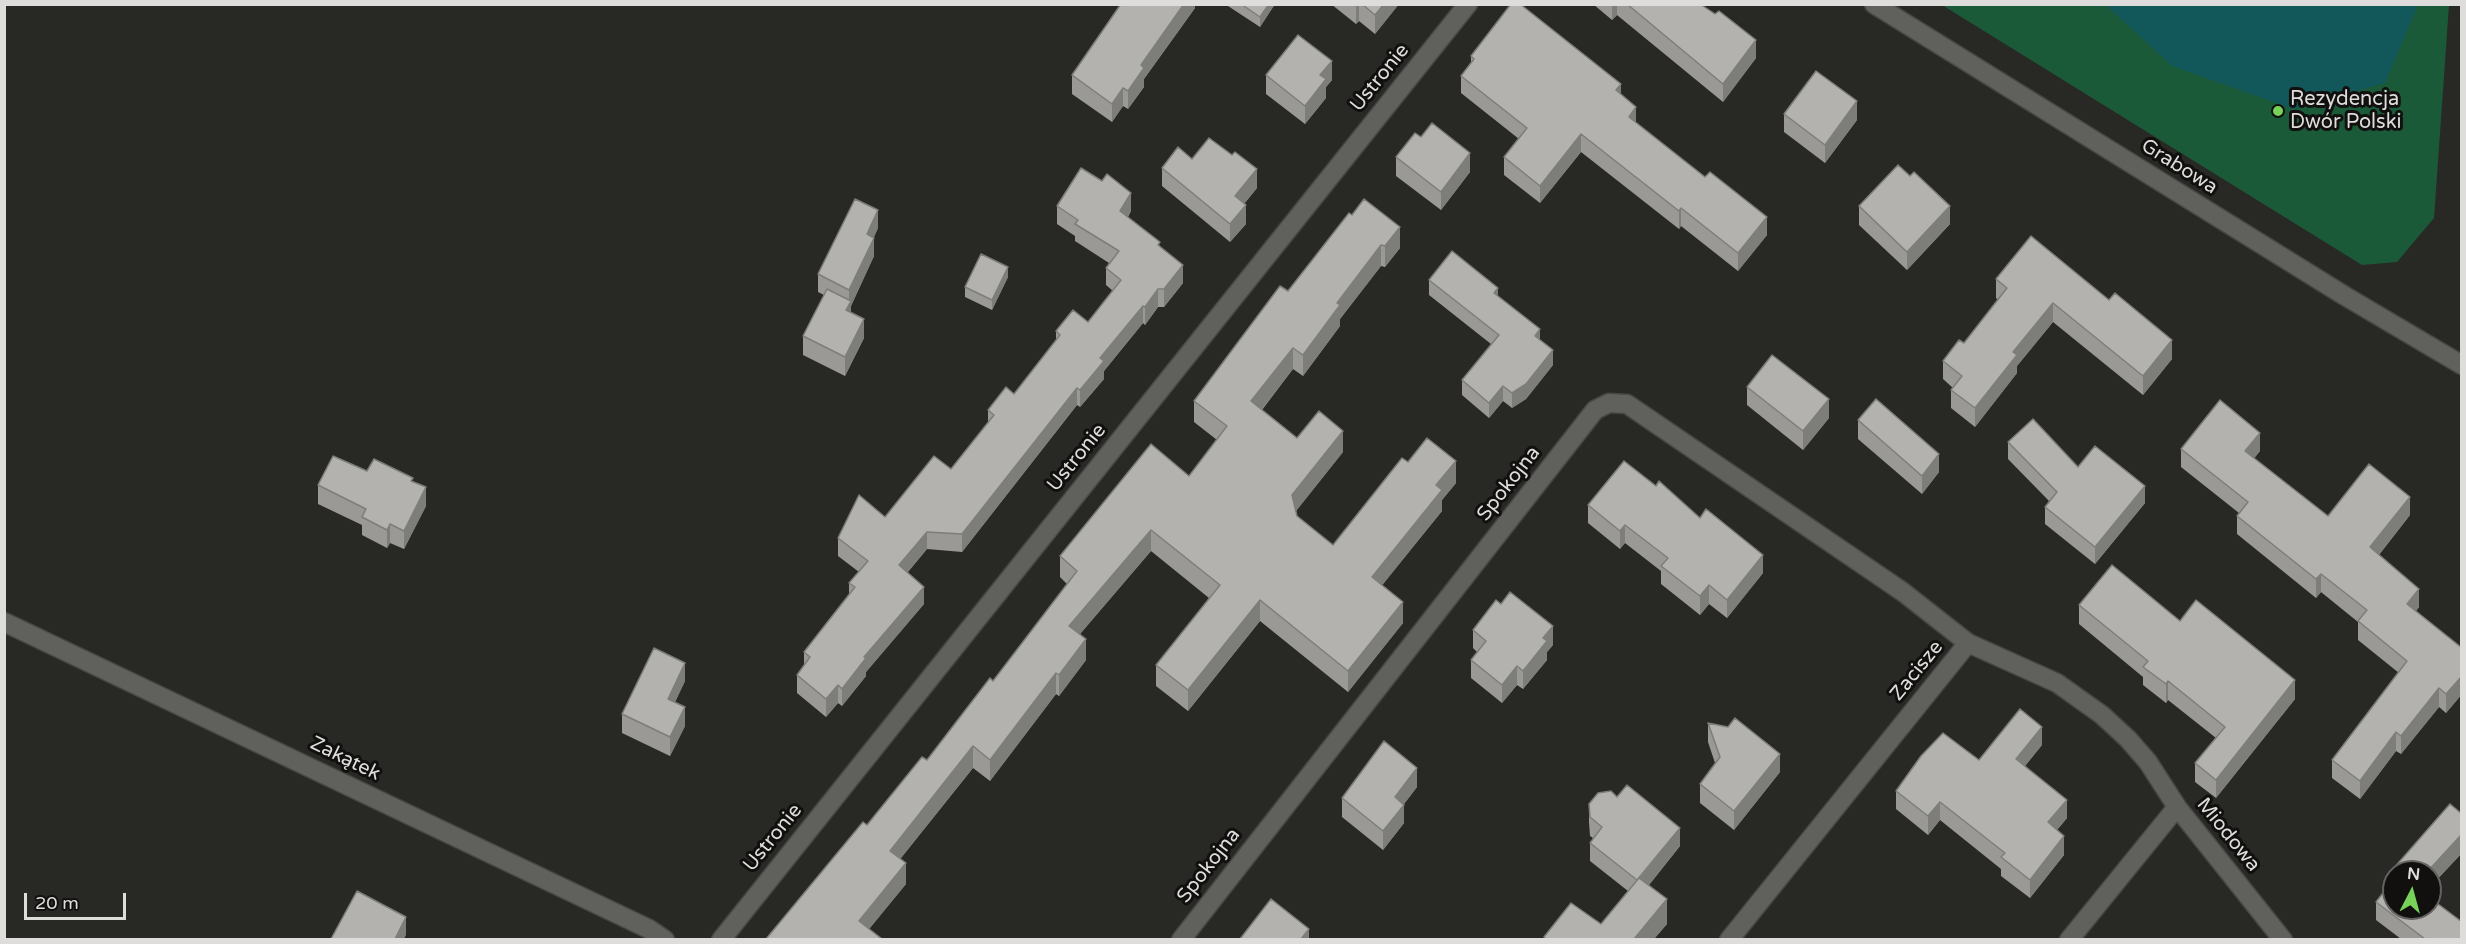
<!DOCTYPE html>
<html>
<head>
<meta charset="utf-8">
<style>
  body { margin:0 }
  #map { position:relative; width:2466px; height:944px; overflow:hidden; background:#282825; font-family:"Varela Round",sans-serif }
  canvas { display:block }
  .frame { position:absolute; inset:0; border:6px solid #dedddc; pointer-events:none }
  .north { position:absolute; left:2382px; top:860px; width:60px; height:60px; box-sizing:border-box; background:#11100f; border:2px solid #636261; border-radius:50%; rotate:6deg; font-size:16px; font-weight:700; line-height:24px; text-align:center; color:#dedddc }
  .north::after { content:''; display:block; margin:auto; width:21px; height:27px; background:#78d158; clip-path:polygon(50% 0,100% 100%,50% 72%,0 100%) }
  .scale { position:absolute; left:24px; top:893px; width:102px; height:27px; box-sizing:border-box; border:3px solid #dedddc; border-top:0; padding-left:8px; font-size:18px; line-height:21px; white-space:nowrap; color:#dedddc; -webkit-text-stroke:4px #11100f; paint-order:stroke }
</style>
</head>
<body>
<div id="map">
<canvas width="2466" height="944"></canvas>
<div class="frame"></div>
<div class="north">N</div>
<div class="scale">20 m</div>
</div>
<script>
const g = document.querySelector('canvas').getContext('2d');
g.lineJoin = 'round';
function paint(path, color) {
  g.fillStyle = color;
  g.fill(path, 'evenodd');
}
function poly(rows) {
  const path = new Path2D();
  for (const r of rows) {
    path.moveTo(r[0], r[1]);
    for (let i = 2; i < r.length; i += 2) path.lineTo(r[i], r[i + 1]);
  }
  return path;
}
function trace(path, color, width, dash) {
  g.strokeStyle = color;
  g.lineWidth = width;
  g.lineCap = dash ? 'butt' : 'round';
  g.setLineDash(dash || []);
  g.stroke(path);
}
function write(font, color, halo, rows, align = 'center') {
  g.font = font + ' "Varela Round",sans-serif';
  g.lineWidth = 6;
  g.setLineDash([]);
  g.textBaseline = 'middle';
  g.strokeStyle = halo;
  g.fillStyle = color;
  for (const [text, x, y, turn = 0] of rows) {
    g.save();
    g.translate(x, y);
    g.rotate((+turn || 0) * Math.PI / 180);
    g.textAlign = isNaN(turn) ? turn : align;
    if (halo) g.strokeText(text, 0, 0);
    g.fillText(text, 0, 0);
    g.restore();
  }
}
const green = poly([
  [1942,5,2449,5,2434,218,2397,262,2362,265]
]);
const water = poly([
  [2106,5,2418,5,2385,83,2293,109,2172,66]
]);
const street = poly([
  [4,622,649,929,665,940],
  [721,940,1468,4],
  [1181,940,1595,410,1609,403,1627,404,1903,592,1968,643],
  [1729,940,1968,643,2057,683,2102,715,2128,739,2148,762,2177,807],
  [2069,940,2177,807,2283,940]
]);
const secondary = poly([
  [1874,4,2345,296,2462,365]
]);
const wall = poly([
  [1195,4,1195,8,1144,79,1144,87,1128,109,1123,106,1112,122,1072,94,1072,75],
  [1228,4,1275,4,1260,27,1228,6],
  [1331,4,1399,4,1375,34,1359,21,1356,24],
  [1593,4,1700,4,1756,58,1723,102,1617,15,1612,20],
  [1471,56,1621,94,1636,123,1767,235,1738,271,1681,226,1679,229,1581,152,1540,203,1504,175,1504,157,1519,139,1461,93,1461,76,1471,63],
  [1266,75,1332,80,1326,87,1326,98,1305,124,1266,94],
  [1784,114,1857,120,1825,163,1784,132],
  [1421,137,1470,172,1441,210,1396,176,1396,157],
  [1192,159,1257,188,1244,204,1246,224,1230,242,1162,186,1162,168],
  [1057,206,1131,211,1128,217,1160,246,1183,283,1164,307,1158,307,1145,325,1143,323,1104,371,1104,379,1080,407,1077,405,962,552,927,549,907,573,924,604,866,672,866,676,842,706,838,703,826,717,797,693,797,675,804,665,804,652,849,594,849,583,859,572,838,556,838,538,885,517,951,469,988,423,988,410,1014,394,1056,341,1056,331,1088,322,1113,291,1106,285,1106,268,1109,263,1075,241,1075,236,1057,224],
  [1859,206,1950,224,1907,270,1859,225],
  [1352,215,1400,248,1385,267,1381,266,1340,319,1340,326,1303,376,1293,369,1262,410,1297,438,1343,452,1296,511,1297,516,1333,545,1408,462,1456,483,1442,500,1442,511,1382,585,1403,623,1348,692,1260,621,1188,711,1156,686,1156,665,1209,598,1151,551,1080,634,1086,660,1059,696,1056,694,990,781,973,768,900,859,906,884,869,929,766,939,867,825,927,760,993,681,1067,584,1060,577,1060,556,1189,476,1217,440,1194,422,1194,401],
  [878,228,874,237,874,256,851,306,851,313,864,338,845,376,803,355,803,336,824,295,818,292,818,274],
  [2031,236,2172,359,2143,395,2053,322,2017,366,2017,373,1975,427,1951,408,1951,390,1953,388,1943,379,1943,361,1964,343,1998,300,1996,298,1996,279],
  [1008,277,992,310,965,297,965,287],
  [1429,280,1498,296,1540,340,1553,365,1526,399,1512,408,1503,401,1489,418,1462,395,1462,380,1491,344,1429,295],
  [1747,387,1829,418,1803,450,1747,405],
  [1858,420,1939,472,1922,494,1858,439],
  [2008,442,2078,467,2145,503,2095,564,2045,524,2045,507,2049,501,2008,459],
  [2181,449,2260,451,2254,458,2328,516,2410,515,2379,555,2419,607,2416,611,2462,648,2462,694,2446,713,2439,707,2401,754,2396,751,2360,799,2332,778,2332,760,2399,673,2358,640,2358,622,2321,592,2316,598,2237,534,2237,516,2239,513,2181,467],
  [367,471,413,481,426,506,404,549,390,543,387,548,362,535,362,525,318,504,318,485],
  [1656,486,1700,518,1763,573,1727,618,1709,604,1700,615,1661,584,1661,571,1625,543,1620,549,1588,523,1588,505],
  [2079,605,2180,621,2295,699,2216,798,2195,782,2195,763,2216,738,2168,700,2166,703,2143,685,2143,677,2079,624],
  [1473,630,1553,645,1547,652,1547,660,1523,689,1517,685,1502,703,1471,678,1471,660,1477,652,1473,648],
  [685,681,675,702,685,726,670,756,622,733,622,714],
  [1708,723,1780,772,1734,830,1700,803,1700,784,1715,763,1708,742],
  [2042,745,2025,766,2067,818,2057,830,2064,855,2030,898,2001,876,2001,869,1940,820,1928,835,1896,809,1896,791,1979,760],
  [1417,787,1404,804,1404,823,1383,850,1342,817,1342,798],
  [1589,804,1680,846,1649,885,1667,924,1654,939,1544,939,1544,937,1601,924,1628,891,1590,861,1590,843,1593,838,1590,836,1589,822],
  [2462,814,2462,853,2430,887,2430,872,2394,872,2394,908,2462,939,2401,939,2376,920,2376,902,2393,880,2393,869]
]);
const shadedWall = poly([
  [1184,4,1195,4,1195,8,1144,79,1144,87,1128,109,1128,91,1141,65],
  [1269,4,1275,4,1260,27,1260,17],
  [1358,4,1359,4,1359,21,1356,24,1356,6],
  [1384,4,1399,4,1375,34,1375,15],
  [1612,4,1617,4,1617,15,1612,20],
  [1756,40,1756,58,1723,102,1723,84],
  [1332,61,1332,80,1326,87,1326,98,1305,124,1305,106,1320,75],
  [1621,84,1621,102,1616,90],
  [1123,88,1123,106,1112,122,1112,104],
  [1857,101,1857,120,1825,163,1825,145],
  [1636,107,1636,124,1629,117],
  [1581,134,1581,152,1540,203,1540,186],
  [1470,153,1470,172,1441,210,1441,192],
  [1257,169,1257,188,1235,215,1235,196],
  [1131,193,1131,211,1120,228,1120,211],
  [1246,205,1246,224,1230,242,1230,224],
  [1950,206,1950,224,1907,270,1907,252],
  [1681,208,1681,226,1679,229,1679,211],
  [878,210,878,228,867,252,867,234],
  [1767,217,1767,235,1738,271,1738,253],
  [1400,227,1400,248,1385,267,1385,246],
  [874,238,874,256,851,306,851,320,846,310,849,303,849,290],
  [1381,245,1381,266,1340,319,1340,326,1303,376,1303,355,1337,303],
  [1183,265,1183,283,1164,307,1164,289],
  [1008,267,1008,277,992,310,992,300],
  [1498,288,1498,303,1494,293],
  [1158,289,1158,307,1145,325,1145,307],
  [2053,303,2053,322,2017,366,2017,373,1975,427,1975,408,2013,352],
  [1143,306,1143,323,1104,371,1104,379,1080,407,1080,390,1100,358],
  [864,319,864,338,845,376,845,357],
  [1540,329,1540,344,1535,336],
  [2172,340,2172,359,2143,395,2143,376],
  [1293,348,1293,369,1251,423,1251,401],
  [1553,350,1553,365,1526,399,1512,408,1512,393],
  [1503,386,1503,401,1489,418,1489,403],
  [1077,388,1077,405,962,552,962,534],
  [1829,399,1829,418,1803,450,1803,431],
  [1343,431,1343,452,1292,516,1292,495],
  [2260,433,2260,451,2245,470,2245,451],
  [1939,454,1939,472,1922,494,1922,476],
  [1456,461,1456,483,1442,500,1442,511,1372,598,1372,577,1436,485],
  [2145,486,2145,503,2095,564,2095,547],
  [426,487,426,506,404,549,404,531],
  [2410,497,2410,515,2370,566,2370,547],
  [390,524,390,543,387,548,387,530],
  [1625,525,1625,543,1620,549,1620,531],
  [1151,530,1151,551,1069,647,1069,626],
  [927,532,927,549,899,583,899,565],
  [1763,555,1763,573,1727,618,1727,600],
  [2321,574,2321,592,2316,598,2316,579],
  [1709,585,1709,604,1700,615,1700,596],
  [924,587,924,604,866,672,866,676,842,706,842,689,864,657],
  [2419,589,2419,607,2407,622,2407,604],
  [1260,600,1260,621,1188,711,1188,690],
  [1403,602,1403,623,1348,692,1348,671],
  [1553,626,1553,645,1547,652,1547,660,1523,689,1523,671,1543,638],
  [1086,639,1086,660,1059,696,1059,675],
  [685,663,685,681,668,717,668,699],
  [1517,666,1517,685,1502,703,1502,685],
  [1056,673,1056,694,990,781,990,760],
  [2462,676,2462,694,2446,713,2446,694],
  [2295,680,2295,699,2216,798,2216,780],
  [2168,681,2168,700,2166,703,2166,684],
  [838,685,838,703,826,717,826,699],
  [2439,688,2439,707,2401,754,2401,736],
  [685,707,685,726,670,756,670,737],
  [2042,727,2042,745,2016,777,2016,759],
  [2396,732,2396,751,2360,799,2360,781],
  [973,746,973,768,890,872,890,851],
  [1780,754,1780,772,1734,830,1734,811],
  [1417,768,1417,787,1395,816,1395,797],
  [2067,800,2067,818,2048,841,2048,822],
  [1940,802,1940,820,1928,835,1928,816],
  [1404,805,1404,823,1383,850,1383,831],
  [1680,828,1680,846,1638,899,1638,880],
  [2462,834,2462,853,2430,887,2430,872,2427,872],
  [2064,836,2064,855,2030,898,2030,880],
  [906,863,906,884,861,939,859,921],
  [1667,899,1667,924,1654,939,1634,939],
  [406,917,406,935,404,939,395,939],
  [1309,929,1309,939,1301,939]
]);
const building = poly([
  [1121,4,1184,4,1141,65,1144,68,1128,91,1123,88,1112,104,1072,75,1121,4],
  [1241,4,1269,4,1260,17,1241,4],
  [1362,4,1384,4,1375,15,1362,4],
  [1511,4,1520,4,1621,84,1616,90,1636,107,1629,117,1705,177,1710,172,1767,217,1738,253,1681,208,1679,211,1581,134,1540,186,1504,157,1527,128,1461,76,1474,59,1471,56,1511,4],
  [1627,4,1700,4,1715,14,1719,11,1756,40,1723,84,1627,4],
  [1298,35,1332,61,1320,75,1326,79,1305,106,1266,75,1298,35],
  [1816,71,1857,101,1825,145,1784,114,1816,71],
  [1432,123,1470,153,1441,192,1396,157,1415,133,1421,137,1432,123],
  [1209,138,1232,155,1235,152,1257,169,1235,196,1246,205,1230,224,1162,168,1178,147,1192,159,1209,138],
  [1898,165,1910,176,1914,172,1950,206,1907,252,1859,206,1898,165],
  [1081,168,1102,181,1107,174,1131,193,1120,211,1160,242,1158,245,1183,265,1164,289,1158,289,1145,307,1143,306,1100,358,1104,361,1080,390,1077,388,962,534,927,532,899,565,924,587,864,657,866,658,842,689,838,685,826,699,797,675,810,657,804,652,855,587,849,583,868,561,838,538,859,495,885,517,934,456,951,469,994,415,988,410,1006,387,1014,394,1060,335,1056,331,1073,310,1088,322,1121,280,1106,268,1119,251,1075,224,1078,220,1057,206,1081,168],
  [855,199,878,210,867,234,874,238,849,290,818,274,855,199],
  [1364,199,1400,227,1385,246,1381,245,1337,303,1340,305,1303,355,1293,348,1251,401,1297,438,1319,411,1343,431,1292,495,1297,516,1333,545,1402,458,1408,462,1427,438,1456,461,1436,485,1442,490,1372,577,1403,602,1348,671,1260,600,1188,690,1156,665,1220,585,1151,530,1069,626,1086,639,1059,675,1056,673,990,760,973,746,890,851,906,863,859,921,882,939,766,939,863,822,867,825,922,757,927,760,990,678,993,681,1077,571,1060,556,1151,444,1189,476,1227,426,1194,401,1280,286,1288,291,1349,213,1352,215,1364,199],
  [2031,236,2109,300,2115,293,2172,340,2143,376,2053,303,2013,352,2017,355,1975,408,1951,390,1962,376,1943,361,1959,340,1964,343,2007,288,1996,279,2031,236],
  [1452,251,1498,288,1494,293,1540,329,1535,336,1553,350,1526,384,1512,393,1503,386,1489,403,1462,380,1499,335,1429,280,1452,251],
  [981,254,1008,267,992,300,965,287,981,254],
  [827,289,851,301,846,310,864,319,845,357,803,336,827,289],
  [1772,355,1829,399,1803,431,1747,387,1772,355],
  [1876,399,1939,454,1922,476,1858,420,1876,399],
  [2220,400,2260,433,2245,451,2328,516,2369,464,2410,497,2370,547,2419,589,2407,604,2462,648,2462,676,2446,694,2439,688,2401,736,2396,732,2360,781,2332,760,2407,661,2358,621,2367,610,2321,574,2316,579,2237,516,2248,502,2181,449,2220,400],
  [2033,419,2078,467,2095,446,2145,486,2095,547,2045,507,2057,492,2008,442,2033,419],
  [333,456,367,471,374,459,413,478,411,481,426,487,404,531,390,524,387,530,362,517,366,509,318,485,333,456],
  [1624,461,1656,486,1659,481,1700,518,1706,509,1763,555,1727,600,1709,585,1700,596,1661,566,1668,558,1625,525,1620,531,1588,505,1624,461],
  [2112,565,2180,621,2196,600,2295,680,2216,780,2195,763,2225,727,2168,681,2166,684,2143,667,2148,661,2079,605,2112,565],
  [1510,592,1553,626,1543,638,1547,641,1523,671,1517,666,1502,685,1471,660,1486,641,1473,630,1496,600,1501,604,1510,592],
  [654,648,685,663,668,699,685,707,670,737,622,714,654,648],
  [2020,709,2042,727,2016,759,2067,800,2048,822,2064,836,2030,880,2001,857,2005,853,1940,802,1928,816,1896,791,1921,756,1943,733,1979,760,2020,709],
  [1735,718,1780,754,1734,811,1700,784,1720,757,1708,723,1728,727,1735,718],
  [1384,741,1417,768,1395,797,1404,805,1383,831,1342,798,1384,741],
  [1627,785,1680,828,1637,880,1590,843,1602,827,1590,817,1589,804,1598,793,1611,791,1617,797,1627,785],
  [2450,804,2462,814,2462,834,2427,872,2397,872,2393,869,2450,804],
  [1639,878,1667,899,1634,939,1546,939,1544,937,1571,903,1601,924,1639,878],
  [2394,879,2394,908,2430,908,2430,898,2462,922,2462,939,2425,939,2376,902,2394,879],
  [357,891,406,917,395,939,331,939,357,891],
  [1271,899,1309,929,1301,939,1240,939,1271,899]
]);
const markers = [
  [2278,111,6,"#78d158"]
];
const streetNames = [
  ["Ustronie",1380,78,-51],
  ["Grabowa",2179,167,32],
  ["Ustronie",1077,458,-51],
  ["Spokojna",1509,484,-52],
  ["Zacisze",1917,671,-51],
  ["Zakątek",345,759,26],
  ["Miodowa",2228,835,51],
  ["Ustronie",773,838,-51],
  ["Spokojna",1209,866,-52]
];
const poiNames = [
  ["Rezydencja",2290,100],
  ["Dwór Polski",2290,123]
];
paint(green, '#1b5a39');
paint(water, '#12575a');
trace(street, '#464644', 21);
trace(secondary, '#464644', 21);
trace(street, '#60605d', 18);
trace(secondary, '#60605d', 18);
paint(wall, '#9a9996');
paint(shadedWall, '#7d7d7a');
paint(building, '#b3b2ae');
trace(building, '#7d7d7a', 1.5);
for (const [x, y, r, color] of markers) {
  const dot = new Path2D();
  dot.arc(x, y, r, 0, 2 * Math.PI);
  g.fillStyle = color;
  g.fill(dot);
  trace(dot, '#11100f', 2);
}
write('20px', '#dedddc', '#11100f', streetNames);
write('20px', '#dedddc', '#11100f', poiNames, 'left');
</script>
</body>
</html>
